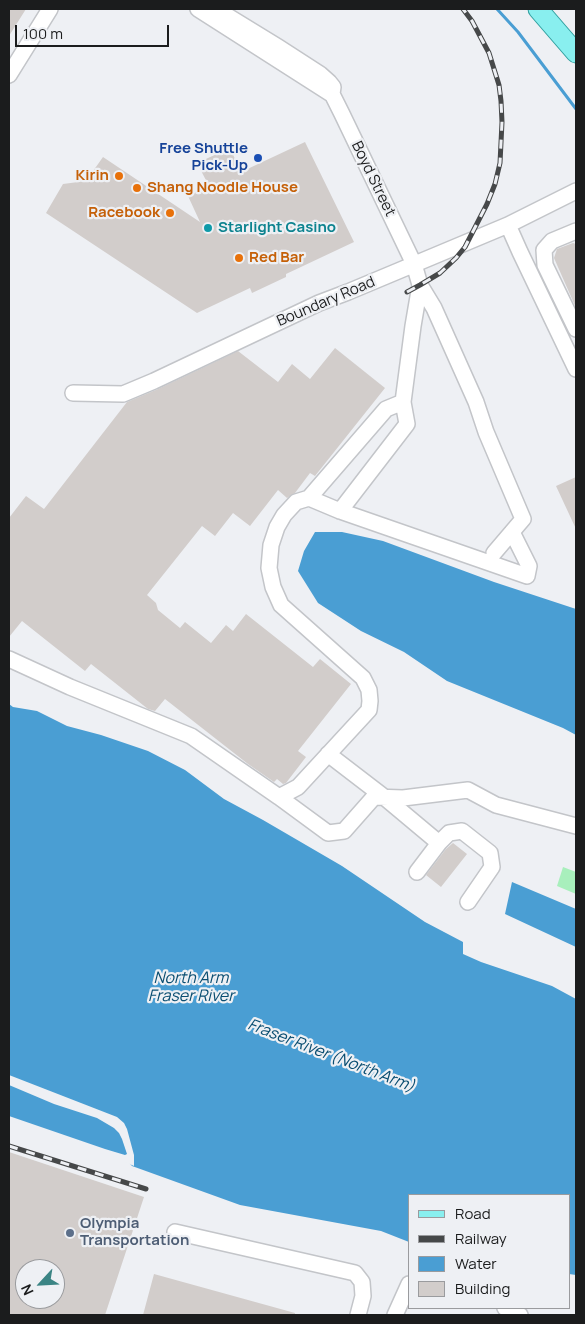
<!DOCTYPE html>
<html>
<head>
<meta charset="utf-8">
<style>
  body { margin:0 }
  #map { position:relative; width:585px; height:1324px; overflow:hidden; background:#eef0f4; font-family:Manrope,sans-serif }
  canvas { display:block }
  .frame { position:absolute; inset:0; border:10px solid #1b1c1d; pointer-events:none }
  .legend { position:absolute; left:408px; top:1194px; width:162px; height:115px; box-sizing:border-box; background:#eef0f4; border:1px solid #9a9b9e; margin:0; padding:6px 9px; list-style:none; font-size:15px; color:#1b1c1d }
  .legend li { display:flex; align-items:center; gap:10px; height:25px }
  .legend b { width:25px; border:1px solid #9a9b9e }
  .north { position:absolute; left:15px; top:1259px; width:50px; height:50px; box-sizing:border-box; background:#eef0f4; border:1px solid #9a9b9e; border-radius:50%; rotate:245deg; font-size:14px; font-weight:700; line-height:20px; text-align:center; color:#1b1c1d }
  .north::after { content:''; display:block; margin:auto; width:18px; height:22px; background:#3b8484; clip-path:polygon(50% 0,100% 100%,50% 72%,0 100%) }
  .scale { position:absolute; left:15px; top:25px; width:154px; height:22px; box-sizing:border-box; border:2px solid #1b1c1d; border-top:0; padding-left:6px; font-size:15px; line-height:18px; white-space:nowrap; color:#1b1c1d; -webkit-text-stroke:4px #eef0f4; paint-order:stroke }
</style>
</head>
<body>
<div id="map">
<canvas width="585" height="1324"></canvas>
<div class="frame"></div>
<ul class="legend">
<li><b style="height:6px;background:#89efef"></b>Road</li>
<li><b style="height:6px;background:#464849"></b>Railway</li>
<li><b style="height:14px;background:#4a9ed3"></b>Water</li>
<li><b style="height:14px;background:#d2cdcb"></b>Building</li>
</ul>
<div class="north">N</div>
<div class="scale">100 m</div>
</div>
<script>
const g = document.querySelector('canvas').getContext('2d');
g.lineJoin = 'round';
function paint(path, color) {
  g.fillStyle = color;
  g.fill(path, 'evenodd');
}
function poly(rows) {
  const path = new Path2D();
  for (const r of rows) {
    path.moveTo(r[0], r[1]);
    for (let i = 2; i < r.length; i += 2) path.lineTo(r[i], r[i + 1]);
  }
  return path;
}
function trace(path, color, width, dash) {
  g.strokeStyle = color;
  g.lineWidth = width;
  g.lineCap = dash ? 'butt' : 'round';
  g.setLineDash(dash || []);
  g.stroke(path);
}
function write(font, color, halo, rows, align = 'center') {
  g.font = font + ' Manrope,sans-serif';
  g.lineWidth = 4.5;
  g.setLineDash([]);
  g.textBaseline = 'middle';
  g.strokeStyle = halo;
  g.fillStyle = color;
  for (const [text, x, y, turn = 0] of rows) {
    g.save();
    g.translate(x, y);
    g.rotate((+turn || 0) * Math.PI / 180);
    g.textAlign = isNaN(turn) ? turn : align;
    if (halo) g.strokeText(text, 0, 0);
    g.fillText(text, 0, 0);
    g.restore();
  }
}
const green = poly([
  [563,867,576,872,576,894,557,886]
]);
const water = poly([
  [315,532,342,532,383,541,494,582,576,609,576,735,563,728,447,681,404,652,361,631,318,603,298,571,304,551],
  [9,704,13,707,37,711,67,726,101,735,148,751,185,770,224,799,263,820,342,866,425,922,463,942,463,954,481,962,552,986,576,999,576,1275,569,1274,569,1195,409,1195,409,1242,381,1231,240,1205,132,1166,124,1157,9,1118],
  [512,882,576,909,576,947,505,914]
]);
const pier = poly([
  [9,1075,117,1117,124,1123,127,1129,134,1155,134,1166,125,1162,123,1160,9,1120,9,1116,105,1149,125,1155,127,1154,122,1139,119,1133,114,1128,97,1118,54,1104,9,1085]
]);
const stream = poly([
  [497,9,518,32,576,109]
]);
const building = poly([
  [9,9,26,9,9,36],
  [305,142,354,242,286,274,286,277,252,293,250,288,197,313,46,213,63,184,86,181,103,157,200,222,188,196,209,186,197,163,230,148,241,172],
  [573,243,576,244,576,308,554,258,557,249],
  [335,348,385,388,315,476,310,473,295,493,287,498,278,490,250,526,233,513,215,536,202,526,147,595,156,603,158,610,180,628,185,622,211,643,226,625,233,631,246,614,313,667,320,659,351,684,298,751,306,757,286,783,283,784,277,779,274,782,248,764,165,699,155,711,148,709,91,664,85,671,22,621,9,637,9,518,26,496,44,509,127,402,158,389,238,351,278,382,292,364,310,379],
  [576,477,576,529,556,486],
  [453,843,467,854,441,887,426,875,446,849],
  [9,1152,144,1197,105,1315,9,1315],
  [25,1269,55,1269,55,1299,25,1299],
  [154,1274,295,1313,295,1315,143,1315]
]);
const minor = poly([
  [198,9,331,94],
  [216,9,278,47,320,74,329,82,333,87,332,94,342,114,414,264,420,285,413,326,403,402,407,424,340,511],
  [9,75,50,9],
  [508,225,520,252,576,369],
  [576,231,552,241,544,250,545,265,576,329],
  [420,285,434,308,476,402,486,432,523,519,494,553],
  [73,393,123,394,154,381,319,303,348,292,508,225,576,191],
  [309,498,386,409,403,402],
  [9,659,70,687,191,736,279,797,298,787,369,710,370,701,369,690,363,678,281,605,273,587,269,568,271,545,277,527,284,515,296,502,309,498,340,511,527,576,529,566,512,532],
  [328,754,384,797,439,843],
  [279,797,328,833,344,831,374,797,403,798,468,790,496,805,576,826],
  [417,872,439,843,449,833,462,831,490,853,492,867,468,902],
  [175,1232,355,1273,362,1282,363,1296,358,1315],
  [505,1308,520,1315],
  [395,1315,409,1284]
]);
const major = poly([
  [538,9,576,53]
]);
const rail = poly([
  [407,292,420,285,440,273,456,258,465,247,487,204,495,184,500,163,502,122,501,101,499,85,489,53,472,21,463,9],
  [9,1146,146,1189]
]);
const markers = [
  [258,158,5,"#1a4fb4"],
  [119,176,5,"#e8710a"],
  [137,188,5,"#e8710a"],
  [170,213,5,"#e8710a"],
  [208,228,5,"#0f9aa8"],
  [239,258,5,"#e8710a"],
  [70,1233,5,"#5c6f8a"]
];
const transitNames = [
  ["Free Shuttle",248,149],
  ["Pick-Up",248,166]
];
const foodNames = [
  ["Kirin",109,176],
  ["Shang Noodle House",147,188,"left"],
  ["Racebook",160,213],
  ["Red Bar",249,258,"left"]
];
const streetNames = [
  ["Boyd Street",373,179,64],
  ["Boundary Road",326,302,-23]
];
const cultureNames = [
  ["Starlight Casino",218,228]
];
const serviceNames = [
  ["Olympia",80,1224],
  ["Transportation",80,1241]
];
const waterNames = [
  ["North Arm",191,979],
  ["Fraser River",191,997],
  ["Fraser River (North Arm)",331,1056,21]
];
paint(green, '#a8efbc');
paint(water, '#4a9ed3');
paint(pier, '#eef0f4');
trace(stream, '#4a9ed3', 3);
paint(building, '#d2cdcb');
trace(minor, '#c3c5c9', 18);
trace(major, '#309f9f', 21);
trace(minor, '#fff', 15);
trace(major, '#89efef', 19);
trace(rail, '#464849', 5);
trace(rail, '#eef0f4', 3, [9]);
for (const [x, y, r, color] of markers) {
  const dot = new Path2D();
  dot.arc(x, y, r, 0, 2 * Math.PI);
  g.fillStyle = color;
  g.fill(dot);
  trace(dot, '#eef0f4', 2);
}
write('bold 15px', '#164399', '#eef0f4', transitNames, 'right');
write('bold 15px', '#c56008', '#eef0f4', foodNames, 'right');
write('15px', '#1b1c1d', '#eef0f4', streetNames);
write('bold 15px', '#0d838f', '#eef0f4', cultureNames, 'left');
write('bold 15px', '#4e5e75', '#eef0f4', serviceNames, 'left');
write('italic 16px', '#094d71', '#eef0f4', waterNames);
</script>
</body>
</html>
